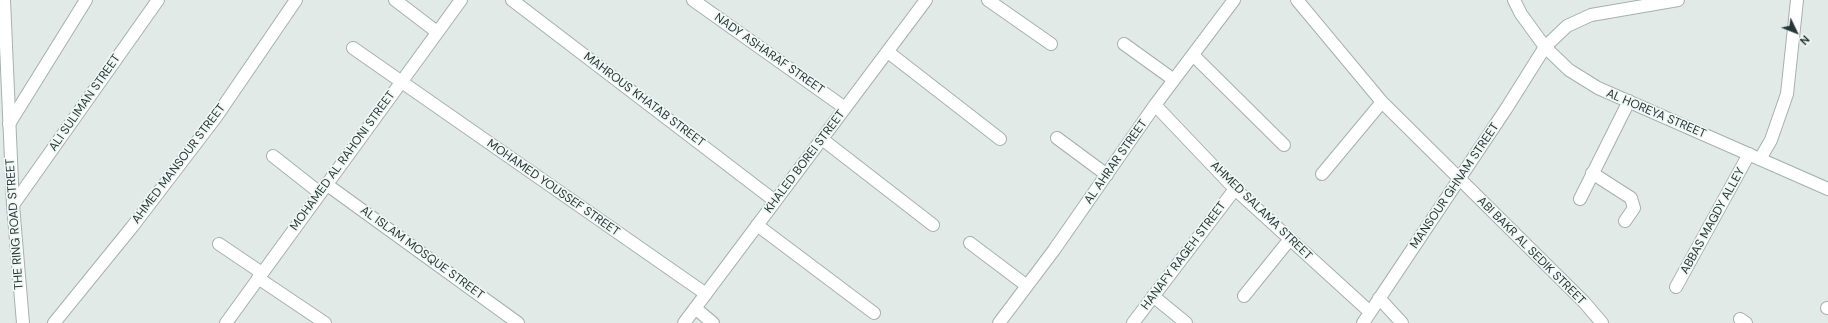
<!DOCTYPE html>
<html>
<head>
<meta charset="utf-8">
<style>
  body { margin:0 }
  #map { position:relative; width:1828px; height:323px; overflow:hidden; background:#e1eae7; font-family:"DM Sans",sans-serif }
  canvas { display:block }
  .north { position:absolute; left:1776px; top:12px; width:40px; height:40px; -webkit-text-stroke:3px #f1f7f5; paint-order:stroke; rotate:133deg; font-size:11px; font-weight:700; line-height:16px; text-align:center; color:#243935 }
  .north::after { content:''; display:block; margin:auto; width:14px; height:18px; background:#243935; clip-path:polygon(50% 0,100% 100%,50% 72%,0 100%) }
</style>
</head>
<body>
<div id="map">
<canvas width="1828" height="323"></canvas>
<div class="north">N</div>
</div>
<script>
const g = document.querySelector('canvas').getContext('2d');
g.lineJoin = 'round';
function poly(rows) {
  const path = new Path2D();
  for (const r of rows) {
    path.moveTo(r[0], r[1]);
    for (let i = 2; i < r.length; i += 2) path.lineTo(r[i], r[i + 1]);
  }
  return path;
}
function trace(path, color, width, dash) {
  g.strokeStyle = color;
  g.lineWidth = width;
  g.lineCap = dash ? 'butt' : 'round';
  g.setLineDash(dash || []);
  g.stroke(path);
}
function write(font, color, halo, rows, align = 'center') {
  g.font = font + ' "DM Sans",sans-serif';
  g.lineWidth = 3.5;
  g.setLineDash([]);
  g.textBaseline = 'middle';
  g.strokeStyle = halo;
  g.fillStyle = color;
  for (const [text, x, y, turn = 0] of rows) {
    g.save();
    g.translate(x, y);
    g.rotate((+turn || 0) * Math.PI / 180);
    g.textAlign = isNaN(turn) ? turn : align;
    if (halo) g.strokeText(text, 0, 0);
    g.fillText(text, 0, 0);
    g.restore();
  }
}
const street = poly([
  [395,0,437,32],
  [512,0,775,201],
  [693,0,845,108],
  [988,0,1051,44],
  [1297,0,1382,102,1584,302,1602,323],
  [1124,44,1174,80],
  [353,48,706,294],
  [888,52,1000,139],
  [1193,55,1284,145],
  [1155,105,1235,189,1370,312],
  [9,124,86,0],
  [1057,138,1107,175],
  [822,139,933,225],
  [273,156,320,193],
  [1760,159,1771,140,1787,94,1797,0],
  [1592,173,1631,198,1634,208,1625,221],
  [1322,174,1382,102],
  [326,184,518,323],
  [1580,199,1629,101],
  [13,205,158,0],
  [757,225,874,313],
  [970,243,1027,286],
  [219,244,262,273],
  [258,278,325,323],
  [1676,287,1749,154],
  [1153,296,1186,323],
  [1244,296,1290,239],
  [1379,298,1402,323],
  [695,308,713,323],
  [1827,308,1828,308],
  [1740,319,1746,323],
  [54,323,132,227,216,117,296,0],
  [226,323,461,0],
  [684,323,926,0],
  [999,323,1054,250,1155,105,1234,0],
  [1133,323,1235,189],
  [1363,323,1506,109,1545,47,1567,26,1591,15,1678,0]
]);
const secondary = poly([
  [4,0,13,205,23,323],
  [1514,0,1521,14,1545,47,1569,70,1598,88,1828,189]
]);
const streetNames = [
  ["NADY ASHARAF STREET",769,54,35],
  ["MAHROUS KHATAB STREET",644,100,37],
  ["ALI SULIMAN STREET",85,103,-55],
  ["AL HOREYA STREET",1656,114,23],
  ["MOHAMED AL RAHONI STREET",343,161,-54],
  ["KHALED BOREI STREET",805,162,-53],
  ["AL AHRAR STREET",1116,162,-55],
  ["AHMED MANSOUR STREET",179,164,-53],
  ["MANSOUR GHNAM STREET",1455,186,-56],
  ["MOHAMED YOUSSEF STREET",553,188,35],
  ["AHMED SALAMA STREET",1261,211,44],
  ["ABBAS MAGDY ALLEY",1713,221,-61],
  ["THE RING ROAD STREET",15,224,-94],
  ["ABI BAKR AL SEDIK STREET",1531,251,45],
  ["AL ISLAM MOSQUE STREET",422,253,36],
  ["HANAFY RAGEH STREET",1184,256,-53]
];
trace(street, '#a5b1ae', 14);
trace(secondary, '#a2b4b0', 14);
trace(street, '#fff', 12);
trace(secondary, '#fff', 12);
write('12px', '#243935', '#f1f7f5', streetNames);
</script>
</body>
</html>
